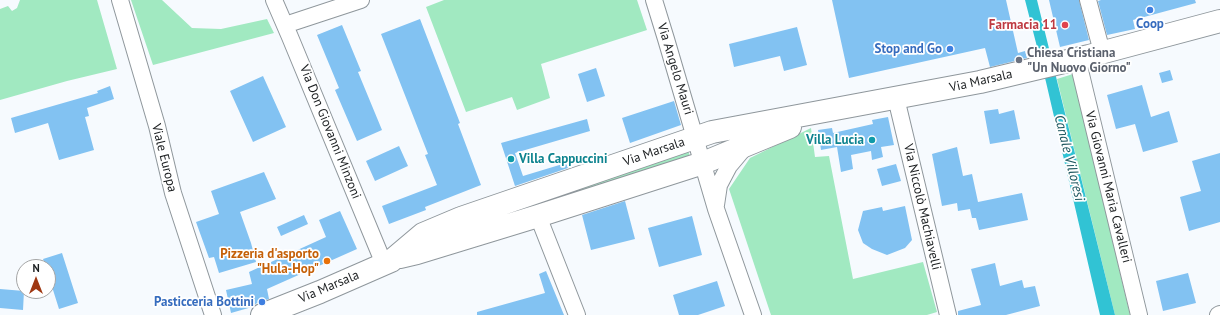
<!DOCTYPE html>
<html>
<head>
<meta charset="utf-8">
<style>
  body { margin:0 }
  #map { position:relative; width:1220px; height:315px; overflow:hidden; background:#f6fafe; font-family:"PT Sans",sans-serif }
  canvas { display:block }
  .north { position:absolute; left:16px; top:259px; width:40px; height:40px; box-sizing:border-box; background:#fff; border:1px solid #a4a5a6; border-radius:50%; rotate:0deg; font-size:11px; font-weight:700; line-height:16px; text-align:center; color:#1c1f21 }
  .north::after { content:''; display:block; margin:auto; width:14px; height:18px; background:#9f3813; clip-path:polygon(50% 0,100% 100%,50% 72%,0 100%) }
</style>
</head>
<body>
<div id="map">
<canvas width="1220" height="315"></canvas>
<div class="north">N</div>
</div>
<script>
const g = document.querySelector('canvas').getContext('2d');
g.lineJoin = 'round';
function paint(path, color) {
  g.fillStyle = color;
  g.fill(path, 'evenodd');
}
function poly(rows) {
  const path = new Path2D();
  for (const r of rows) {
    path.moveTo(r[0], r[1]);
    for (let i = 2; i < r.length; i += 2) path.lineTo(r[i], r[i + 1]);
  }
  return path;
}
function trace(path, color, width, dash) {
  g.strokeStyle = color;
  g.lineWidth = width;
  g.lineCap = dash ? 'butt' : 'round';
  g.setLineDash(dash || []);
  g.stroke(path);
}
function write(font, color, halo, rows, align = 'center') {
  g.font = font + ' "PT Sans",sans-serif';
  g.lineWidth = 3.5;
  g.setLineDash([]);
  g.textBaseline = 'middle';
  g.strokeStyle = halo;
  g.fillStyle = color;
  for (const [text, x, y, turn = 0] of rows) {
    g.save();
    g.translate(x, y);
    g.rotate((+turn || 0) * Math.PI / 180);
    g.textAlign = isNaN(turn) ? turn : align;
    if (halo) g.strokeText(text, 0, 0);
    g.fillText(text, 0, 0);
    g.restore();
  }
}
const green = poly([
  [20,0,97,0,117,69,67,81,0,100,0,9,8,6,12,11,17,8],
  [131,0,162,0,192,28,221,29,267,19,274,33,153,65],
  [444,0,637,0,647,30,541,64,550,98,517,110,512,97,466,112,426,7],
  [1073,74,1099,184,1130,315,1115,315,1057,79],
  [811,128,815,157,829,156,853,279,923,262,937,312,927,315,771,315,729,189,750,158],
  [687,147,691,160,456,232]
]);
const water = poly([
  [1025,0,1037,0,1115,315,1100,315,1046,82]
]);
const building = poly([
  [832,0,1006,0,1018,53,1025,51,1027,58,990,67,985,48,849,78],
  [1049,0,1079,0,1089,40,1060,47],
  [1101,0,1195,0,1196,3,1133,20,1135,29,1107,35,1098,1],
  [420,19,460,123,458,124,481,185,425,207,426,210,389,224,382,206,437,185,425,155,428,154,381,34],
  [342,25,361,71,358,72,382,130,357,141,335,90,339,88,317,35],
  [797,27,807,65,784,71,780,56,734,67,729,44],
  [596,68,605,96,587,102,578,74],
  [1170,70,1173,80,1162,83,1159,73],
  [263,76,286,127,253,142,230,91],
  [1142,85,1151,117,1169,111,1178,142,1143,152,1135,124,1116,129,1107,95],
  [110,86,114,99,87,108,89,116,85,117,94,150,59,160,48,123,15,133,11,118,98,93,97,91],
  [674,101,681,125,630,143,622,118],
  [998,109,999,114,1014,110,1020,139,990,144,984,111],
  [888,117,894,145,881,147,883,157,872,160,871,151,851,155,853,169,841,172,837,147,821,150,818,130,832,128,833,133,873,124,872,120],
  [587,119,590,131,515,153,523,176,566,163,568,168,515,186,501,143],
  [399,146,408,166,375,181,366,161],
  [957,147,963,176,972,174,978,202,1022,193,1028,220,979,230,976,218,972,218,970,209,958,211,957,203,942,206,932,154],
  [1220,153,1220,222,1189,231,1180,197,1201,191,1192,161],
  [896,164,901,181,882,186,877,169],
  [264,172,276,199,240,212,251,243,256,262,219,273,214,257,209,258,196,222,219,214,211,191],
  [625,201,635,239,591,250,582,215],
  [905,206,912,240,905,248,887,255,872,249,863,243,858,230,863,211,882,207,883,211],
  [340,211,357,249,267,289,269,299,257,303,252,307,231,313,226,290,252,284,249,272,326,237,319,220],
  [304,215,308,224,281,236,277,227],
  [692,216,702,255,659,267,648,228],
  [62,253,78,303,59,309,48,274,48,267,46,267,43,259],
  [995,263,1000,286,1022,280,1024,288,1035,286,1040,306,1006,315,958,315,958,311,981,305,971,269],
  [546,271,564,315,477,315,477,312,545,293,539,274],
  [1188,273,1196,303,1163,311,1156,281],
  [717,281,725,306,698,315,679,315,673,295],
  [0,289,24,291,23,310,0,308]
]);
const street = poly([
  [120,0,157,126,173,193,213,315],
  [274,0,290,37,384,264],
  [654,0,666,39,716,209,753,315],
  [1088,0,1102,52],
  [285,25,361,0],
  [1077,58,1139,315],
  [896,98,948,315],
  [716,205,719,185,729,166,745,147],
  [538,216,577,315],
  [1218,315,1220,314]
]);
const secondary = poly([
  [400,257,417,253,538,216,703,163,790,127],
  [262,315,320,292,391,261,423,234,461,218,712,132,980,82,1089,56,1220,21]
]);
const markers = [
  [1150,10,4,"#3f7fe0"],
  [1065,25,4,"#e0444e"],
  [950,49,4,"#3f7fe0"],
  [1019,60,4,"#6b7280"],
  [872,140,4,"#0f9aa8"],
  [511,159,4,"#0f9aa8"],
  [327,261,4,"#e8710a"],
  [262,302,4,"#3f7fe0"]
];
const shopNames = [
  ["Coop",1150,24,"center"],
  ["Stop and Go",942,49],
  ["Pasticceria Bottini",254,302]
];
const healthNames = [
  ["Farmacia 11",1057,25]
];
const worshipNames = [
  ["Chiesa Cristiana",1027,53],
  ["\"Un Nuovo Giorno\"",1027,68]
];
const streetNames = [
  ["Via Angelo Mauri",675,69,73],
  ["Via Marsala",981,81,-13],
  ["Via Don Giovanni Minzoni",330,132,68],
  ["Via Marsala",654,152,-19],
  ["Viale Europa",164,158,76],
  ["Via Giovanni Maria Cavalleri",1108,187,76],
  ["Via Niccolò Machiavelli",922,207,77],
  ["Via Marsala",329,287,-23]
];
const cultureNames = [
  ["Villa Lucia",864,140],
  ["Villa Cappuccini",519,159,"left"]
];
const foodNames = [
  ["Pizzeria d'asporto",319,254],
  ["\"Hula-Hop\"",319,269]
];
const waterNames = [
  ["Canale Villoresi",1069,158,76]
];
paint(green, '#a1e9c1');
paint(water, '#31c3d4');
paint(building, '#82c2f2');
trace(street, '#8f979c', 18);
trace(secondary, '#8f979c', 24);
trace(street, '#fff', 16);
trace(secondary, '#fff', 22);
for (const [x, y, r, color] of markers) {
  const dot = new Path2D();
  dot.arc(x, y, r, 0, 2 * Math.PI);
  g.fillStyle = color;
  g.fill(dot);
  trace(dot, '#fff', 1.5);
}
write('bold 13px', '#366cbe', '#fff', shopNames, 'right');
write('bold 13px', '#be3a42', '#fff', healthNames, 'right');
write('bold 13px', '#5b616d', '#fff', worshipNames, 'left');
write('13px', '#1c1f21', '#fff', streetNames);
write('bold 13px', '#0d838f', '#fff', cultureNames, 'right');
write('bold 13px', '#c56008', '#fff', foodNames, 'right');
write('italic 14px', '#1f5860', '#fff', waterNames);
</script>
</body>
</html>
